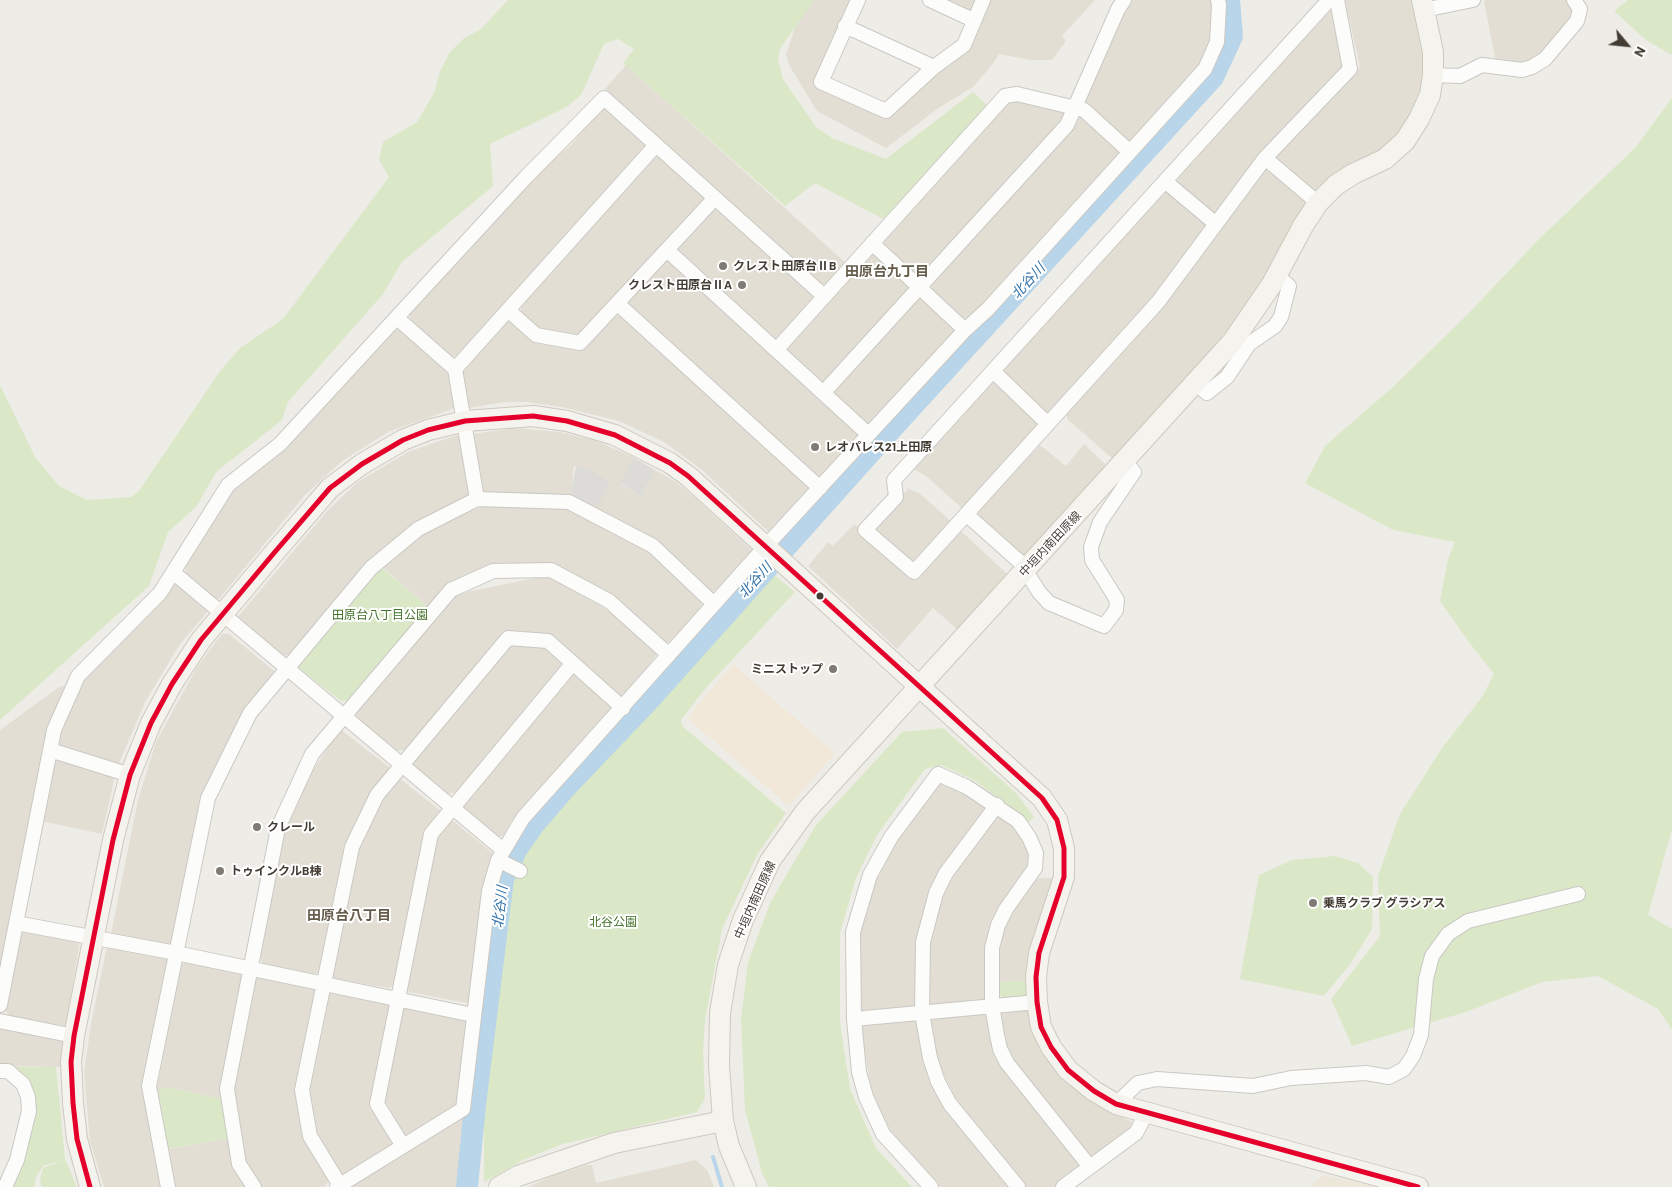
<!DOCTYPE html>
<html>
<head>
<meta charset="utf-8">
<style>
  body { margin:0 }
  #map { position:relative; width:1672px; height:1187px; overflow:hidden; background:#eeece7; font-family:Barlow,sans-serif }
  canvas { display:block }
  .north { position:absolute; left:1602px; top:20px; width:50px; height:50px; -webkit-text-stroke:4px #fff; paint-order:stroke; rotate:118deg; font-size:14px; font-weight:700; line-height:20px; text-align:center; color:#433d34 }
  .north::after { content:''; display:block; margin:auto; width:18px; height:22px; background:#433d34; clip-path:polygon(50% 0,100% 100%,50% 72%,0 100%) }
</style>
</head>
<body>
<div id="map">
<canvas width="1672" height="1187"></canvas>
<div class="north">N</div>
</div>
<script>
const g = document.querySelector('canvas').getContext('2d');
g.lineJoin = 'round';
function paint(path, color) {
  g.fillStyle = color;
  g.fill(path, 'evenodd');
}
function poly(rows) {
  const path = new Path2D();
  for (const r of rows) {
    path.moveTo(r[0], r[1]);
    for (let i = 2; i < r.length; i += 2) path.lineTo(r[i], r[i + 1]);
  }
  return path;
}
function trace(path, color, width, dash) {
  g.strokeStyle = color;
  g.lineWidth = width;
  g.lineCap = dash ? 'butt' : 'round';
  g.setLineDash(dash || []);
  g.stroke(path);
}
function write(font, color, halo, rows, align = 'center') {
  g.font = font + ' Barlow,"Noto Sans JP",sans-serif';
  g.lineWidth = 4;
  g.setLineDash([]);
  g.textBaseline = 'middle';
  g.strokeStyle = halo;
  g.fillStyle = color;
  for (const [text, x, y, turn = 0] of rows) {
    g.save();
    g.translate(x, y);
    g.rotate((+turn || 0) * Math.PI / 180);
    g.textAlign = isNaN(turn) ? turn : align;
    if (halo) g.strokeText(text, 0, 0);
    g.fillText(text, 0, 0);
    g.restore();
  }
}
const residential = poly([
  [808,0,850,0,814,84,886,116,969,47,990,0,1095,0,1062,36,1066,41,1052,60,1030,60,999,54,992,65,973,87,937,109,886,148,817,111,789,65,786,55,795,27],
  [942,0,978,0,974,8,967,11],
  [1132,0,1211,0,1214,36,1202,66,1132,143,1127,143,1088,107,1085,100,1124,11],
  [1345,0,1413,0,1424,64,1424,80,1409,120,1393,140,1379,151,1330,176,1315,193,1277,162,1276,153,1360,67],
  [1485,0,1570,0,1573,14,1570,24,1537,57,1523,63,1495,58,1484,1],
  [1335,4,1344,67,1219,214,1211,213,1178,184,1177,177],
  [626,65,847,264,829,284,820,284,605,89],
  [1014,99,1067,107,1069,114,925,274,915,275,884,246,885,238,1008,101],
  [609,108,646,141,647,148,460,356,450,357,410,322,410,312,533,175,571,145,601,109],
  [1084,115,1122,149,1122,154,971,318,965,319,932,290,932,283,1077,123,1079,117],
  [657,156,663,156,705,194,704,200,583,335,574,336,539,329,521,312,521,304],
  [1270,168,1307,201,1261,287,1246,308,1191,373,1113,459,1067,419,1066,411,1165,305,1264,169],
  [1164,191,1171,191,1206,223,1206,228,1156,299,1052,414,1046,414,1003,374,1004,368],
  [718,206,813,292,815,299,780,339,772,339,678,252,679,244,713,207],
  [869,255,876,255,910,284,910,291,827,381,821,382,787,352,788,343],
  [671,260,858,431,859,439,824,476,816,476,629,307,629,298,663,261],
  [924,298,956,327,956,334,872,423,865,424,836,397,835,389,915,300],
  [613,316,622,316,810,484,809,493,771,534,701,469,664,442,619,421,562,407,527,402,505,402,469,408,462,375,463,367,504,323,511,321,537,341,583,349],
  [403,329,449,370,455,408,388,432,342,461,304,496,218,600,186,579,185,566,235,486,291,443,395,330],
  [991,383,996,383,1039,423,1039,428,964,510,926,476,913,469],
  [516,428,559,432,597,441,633,457,621,484,641,497,655,470,676,482,695,498,753,551,716,591,709,592,596,509,593,471,574,466,571,495,493,497,483,491,472,434],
  [460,434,471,493,465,503,416,524,290,655,279,656,237,618,328,510,358,482,408,452],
  [1084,444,1107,466,1022,558,979,519,978,511,1040,445,1066,466],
  [907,488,919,493,952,522,916,562,909,562,876,531,876,525,907,490],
  [481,507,568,507,645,548,701,600,702,609,670,642,661,643,552,566,490,565,428,607,381,566,421,532],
  [854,524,915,579,959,529,1007,574,957,629,933,608,897,649,808,566,828,542,833,546],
  [550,575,612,613,657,654,627,696,620,697,550,634,503,633,405,750,395,751,356,719,357,710,452,595],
  [170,585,178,585,210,609,180,644,145,702,118,766,62,749,57,741,82,680],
  [222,634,229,634,274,671,204,793,174,941,169,946,111,934,138,800,156,742,197,667],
  [542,644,562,661,562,669,455,793,445,794,415,767,413,758,508,648,513,645],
  [573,674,579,674,614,707,524,805,509,824,506,835,497,837,463,809,464,800],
  [69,685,0,980,0,730,59,687],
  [340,729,390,768,376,787,361,812,350,839,321,971,315,974,263,964,259,955,279,854,291,811,306,781],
  [62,759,115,776,102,834,41,821,53,762],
  [399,778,442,812,423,835,395,984,389,988,335,979,332,975,352,873,361,843,382,798],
  [942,783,986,804,987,809,937,880,918,1004,914,1007,863,1013,859,1009,860,925,878,870,896,838,939,784],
  [1002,815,1010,821,1030,848,1029,867,1012,889,988,995,983,1000,933,1006,929,1002,929,960,930,938,938,903,956,868,997,816],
  [452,820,496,856,472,998,467,1003,409,992,406,986,435,839],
  [1035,878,1052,878,1050,892,1033,937,1026,981,998,982,1001,937,1011,911],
  [26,928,80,940,66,1026,10,1016,4,1009,19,936],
  [107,946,167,957,171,962,145,1089,162,1187,104,1187,90,1141,84,1072,91,1024],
  [187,961,241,973,244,978,221,1089,221,1099,167,1087,158,1091,157,1088,181,965],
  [260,977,312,986,318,993,296,1090,330,1179,324,1187,260,1187,244,1161,231,1091,253,980],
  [336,991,386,999,389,1006,371,1099,393,1138,391,1149,345,1176,338,1174,312,1125,308,1095,327,995],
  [407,1004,469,1020,459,1103,454,1110,410,1137,405,1136,383,1097,401,1010],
  [1027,1007,1107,1109,1132,1122,1128,1133,1094,1158,1089,1157,1012,1060,1005,1042,1000,1013,1004,1009],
  [984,1013,989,1015,990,1025,1080,1163,1079,1169,1054,1187,1025,1187,962,1110,942,1071,934,1050,931,1021,934,1017],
  [915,1018,921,1025,925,1056,1010,1187,939,1187,901,1147,890,1130,871,1089,861,1027,866,1022],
  [0,1026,64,1037,61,1067,0,1066],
  [468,1114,459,1187,352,1187,353,1184],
  [230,1138,248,1187,173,1187,169,1149],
  [696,1160,707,1170,714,1187,528,1187,554,1175,587,1165,592,1165,596,1183]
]);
const commercial = poly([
  [733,664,835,753,789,806,687,718]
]);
const education = poly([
  [1323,1175,1377,1187,1309,1187]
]);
const green = poly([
  [508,0,814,0,780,49,778,59,783,79,816,127,832,138,886,159,973,92,989,107,883,219,815,183,785,206,623,63,634,49,618,39,604,44,581,95,567,107,490,144,493,186,402,262,383,294,288,402,282,420,216,472,196,507,168,532,149,586,0,720,0,385,35,457,59,486,87,500,131,497,139,491,220,371,240,348,283,319,389,177,379,160,383,142,417,122,435,91,440,71,450,52,463,39,481,29],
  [1628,0,1672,0,1672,55,1646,40,1614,11],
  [1672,98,1672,829,1648,915,1672,929,1672,1030,1658,1009,1598,976,1542,982,1466,1012,1352,1046,1331,999,1380,936,1378,876,1400,814,1442,748,1482,697,1494,674,1468,641,1440,601,1448,559,1455,542,1393,530,1305,483,1325,446,1393,387,1468,314,1539,239,1635,148],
  [380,566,428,607,349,700,341,701,300,669,298,662],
  [772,573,795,592,705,689,681,720,682,726,786,813,757,855,722,929,705,1020,703,1050,705,1098,697,1112,563,1144,525,1159,484,1182,484,1129,481,1111,500,938,506,901,523,852,536,830],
  [943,728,1016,793,1034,817,1029,822,974,780,941,765,925,769,877,835,856,878,840,933,840,1022,850,1089,876,1148,912,1187,769,1187,762,1173,745,1110,741,1019,748,962,771,901,816,825,902,732],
  [1335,856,1358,863,1373,877,1372,929,1351,963,1324,996,1240,979,1259,875,1292,860],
  [1026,981,1027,993,1024,997,1003,998,999,994,998,982],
  [15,1067,56,1067,65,1159,77,1187,42,1187,40,1179,43,1168,64,1160,43,1166,36,1177,34,1187,10,1187,31,1135,31,1096,11,1073],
  [166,1087,221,1099,230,1138,167,1149,158,1091]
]);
const parking = poly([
  [633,457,655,470,641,497,621,483],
  [576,466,593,471,610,483,596,509,570,497]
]);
const stream = poly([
  [713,1157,722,1187]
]);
const river = poly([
  [467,1187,475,1105,503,879,516,850,534,824,566,787,650,699,885,436,1213,77,1232,36,1229,0]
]);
const street = poly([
  [858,0,821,82,886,111,934,67,964,45,983,0],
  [930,0,973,20],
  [1329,0,894,480,896,497,865,530,914,572,1158,302,1265,158,1350,69,1337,0],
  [1424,10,1473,0],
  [845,26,934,67],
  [1433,75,1460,76,1482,65,1522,70,1532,67,1545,59,1577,21,1580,9,1574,0],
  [1265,158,1318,203],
  [1166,182,1216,224],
  [872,243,965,330],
  [667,250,868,434],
  [618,304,820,488],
  [508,310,536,335,580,343,715,198],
  [397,318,455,369],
  [777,349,1005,96,1017,94,1084,110,1130,152],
  [993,371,1048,424],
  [1195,383,1207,393,1227,377,1249,344,1275,326,1281,317,1289,286,1277,276],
  [824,392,1067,125,1118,9,1124,0],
  [477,499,455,369,656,145],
  [966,514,1021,563,1039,592,1049,603,1104,626,1116,610,1117,600,1092,560,1091,547,1100,522,1134,472,1125,461],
  [174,573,503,850],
  [50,750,130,775],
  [997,805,946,873,936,893,923,942,922,1013,930,1058,938,1082,950,1104,1018,1187],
  [498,860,520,871],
  [16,923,176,953,473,1015],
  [0,1005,54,730,78,676,160,593,228,485,280,444,526,177,604,98,824,296],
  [854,1019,1037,1002],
  [0,1021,74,1036],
  [0,1071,8,1071,23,1084,28,1097,29,1111,17,1160,5,1187],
  [1116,1104,1138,1083,1157,1079,1253,1086,1291,1078,1366,1073,1389,1077,1404,1069,1413,1056,1421,1035,1426,979,1432,956,1448,934,1468,921,1578,894],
  [403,1146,377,1104,431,834,573,663],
  [168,1187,149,1086,208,798,250,713,371,568,418,529,477,499,569,502,653,546,714,604],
  [254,1187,239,1164,227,1089,278,828,312,754,451,590,493,571,551,570,609,601,669,655],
  [337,1187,463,1109,489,891,498,860,523,818,765,547,965,330,988,309,1205,69,1217,42,1219,5,1218,0],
  [341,1187,310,1136,302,1090,352,847,377,795,508,638,548,641,623,708],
  [931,1187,883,1134,866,1097,859,1072,854,1019,853,932,870,875,891,837,938,774,967,787,1018,821,1029,837,1036,853,1035,868,1006,909,998,925,992,948,992,1006,997,1035,1000,1049,1007,1063,1090,1167],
  [1063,1187,1136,1133,1146,1114]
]);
const secondary = poly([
  [90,1187,77,1139,73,1103,71,1062,74,1036,113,840,130,775,151,723,172,684,201,640,274,553,330,488,362,464,403,440,428,430,465,421,533,416,567,421,615,435,670,463,688,476,1042,798,1057,820,1064,848,1064,877,1039,953,1036,977,1037,1002,1041,1027,1051,1047,1068,1070,1094,1091,1116,1104,1418,1187],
  [499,1187,518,1176,614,1143,723,1121],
  [746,1187,729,1146,723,1121,719,1065,720,1013,728,965,743,920,770,861,805,812,1233,341,1272,284,1303,226,1318,203,1336,185,1353,174,1385,159,1405,141,1419,119,1430,95,1433,75,1433,52,1422,0]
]);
const bus1 = poly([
  [90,1187,77,1139,73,1103,71,1062,74,1036,113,840,130,775,151,723,172,684,201,640,274,553,330,488,362,464,403,440,428,430,465,421,533,416,567,421,615,435,670,463,688,476,1042,798,1057,820,1064,848,1064,877,1039,953,1036,977,1037,1002,1041,1027,1051,1047,1068,1070,1094,1091,1116,1104,1418,1187]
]);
const markers = [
  [723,266,5,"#7f7a73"],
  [742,285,5,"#7f7a73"],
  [815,447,5,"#7f7a73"],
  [820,596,4.5,"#433d34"],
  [833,669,5,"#7f7a73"],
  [257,827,5,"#7f7a73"],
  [220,871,5,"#7f7a73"],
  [1313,903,5,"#7f7a73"]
];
const poiNames = [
  ["クレスト田原台ⅡB",733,266],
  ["クレスト田原台ⅡA",732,285,"right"],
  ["レオパレス21上田原",825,447],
  ["ミニストップ",823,669,"right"],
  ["クレール",267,827],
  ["トゥインクルB棟",230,871],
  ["乗馬クラブ グラシアス",1323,903]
];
const streetNames = [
  ["中垣内南田原線",1050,544,-47],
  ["中垣内南田原線",755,900,-66]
];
const parkNames = [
  ["田原台八丁目公園",380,615],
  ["北谷公園",613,922]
];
const neighbourhoodNames = [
  ["田原台九丁目",887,271],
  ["田原台八丁目",349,915]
];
const waterNames = [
  ["北谷川",1028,281,-48],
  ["北谷川",755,580,-48],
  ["北谷川",500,907,-83]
];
paint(residential, '#e2ded4');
paint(commercial, '#f1e8da');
paint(education, '#ece7d9');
paint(green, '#dae8c8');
paint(parking, '#dddbd7');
trace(stream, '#b9d5ea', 4);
trace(river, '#b9d5ea', 22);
trace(street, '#cac8c3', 16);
trace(secondary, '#ccc9bf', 22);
trace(street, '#fcfcfb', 14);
trace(secondary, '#f5f3ed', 20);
trace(bus1, '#e4002b', 5);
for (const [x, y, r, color] of markers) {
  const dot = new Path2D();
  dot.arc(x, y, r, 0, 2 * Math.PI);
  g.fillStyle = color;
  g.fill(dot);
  trace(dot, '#fff', 2);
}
write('bold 12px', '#433d34', '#fff', poiNames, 'left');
write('12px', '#433d34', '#fff', streetNames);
write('12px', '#43712b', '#fff', parkNames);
write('bold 14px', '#655c4c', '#fff', neighbourhoodNames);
write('italic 14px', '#3473a8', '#fff', waterNames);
</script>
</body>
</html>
